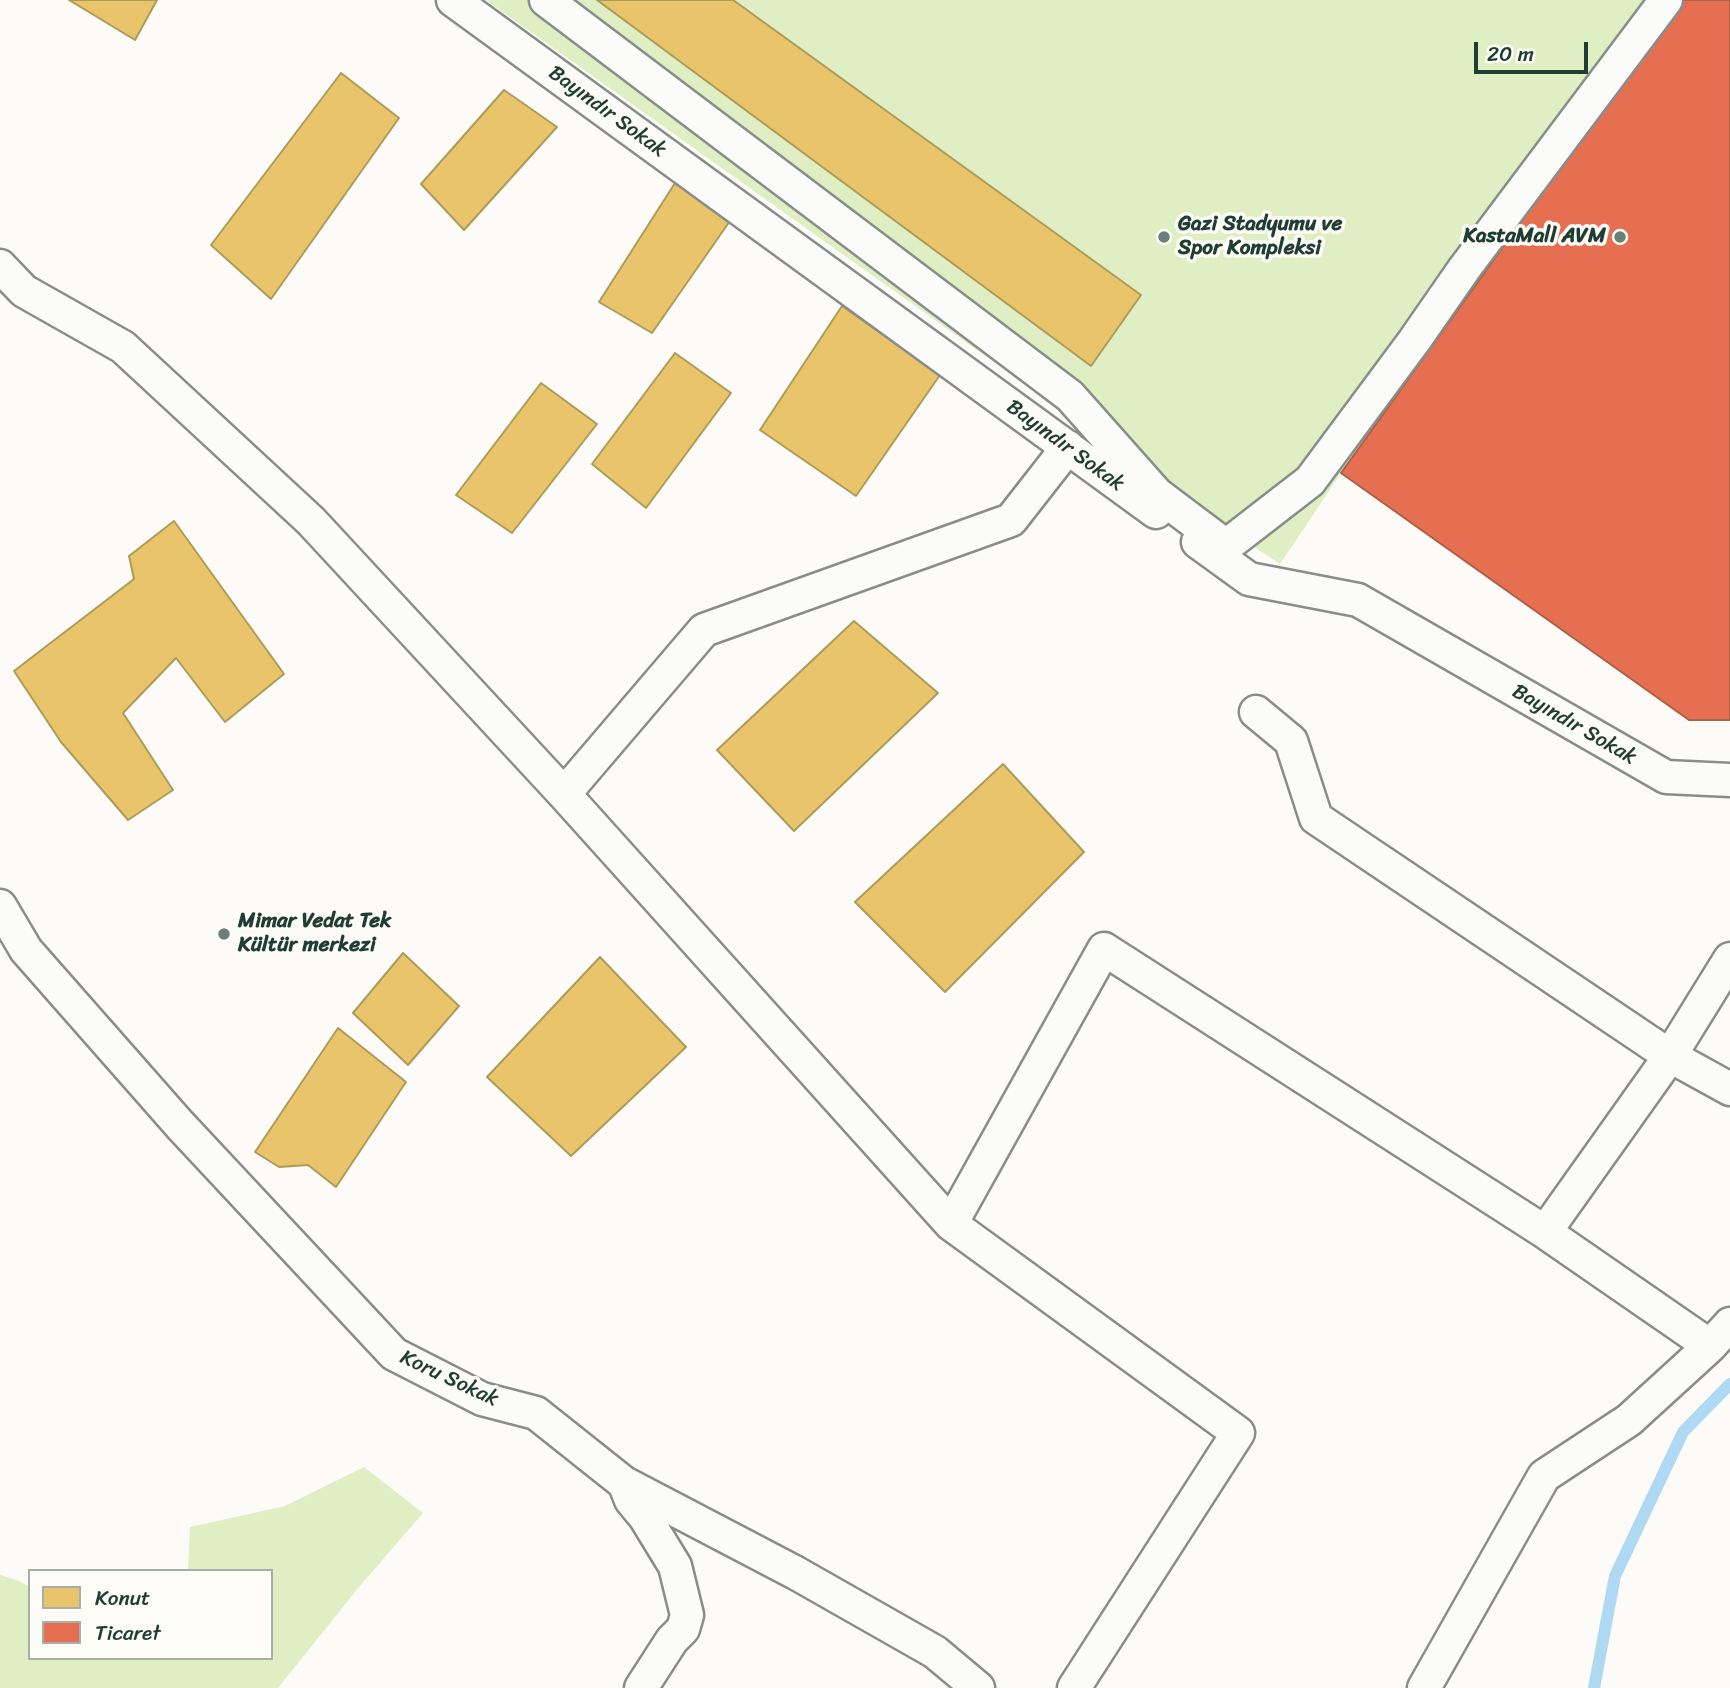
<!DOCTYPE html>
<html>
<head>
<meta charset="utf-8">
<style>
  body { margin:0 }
  #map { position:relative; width:1730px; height:1688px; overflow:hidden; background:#fcfbf8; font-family:Sriracha,sans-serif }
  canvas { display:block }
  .legend { position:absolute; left:28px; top:1569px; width:245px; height:91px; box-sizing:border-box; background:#fdfcf7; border:2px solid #a4b0a9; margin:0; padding:9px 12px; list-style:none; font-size:21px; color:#1f3d34 }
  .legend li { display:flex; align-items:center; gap:14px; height:35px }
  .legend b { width:35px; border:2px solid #a4b0a9 }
  .scale { position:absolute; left:1474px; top:42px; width:114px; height:32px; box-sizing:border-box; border:4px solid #1f3d34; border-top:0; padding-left:9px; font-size:21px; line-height:24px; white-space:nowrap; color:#1f3d34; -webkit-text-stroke:5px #fdfcf7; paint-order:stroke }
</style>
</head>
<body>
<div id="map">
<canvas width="1730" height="1688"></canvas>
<ul class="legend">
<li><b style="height:19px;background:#e9c46a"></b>Konut</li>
<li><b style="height:19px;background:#e76f51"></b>Ticaret</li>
</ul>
<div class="scale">20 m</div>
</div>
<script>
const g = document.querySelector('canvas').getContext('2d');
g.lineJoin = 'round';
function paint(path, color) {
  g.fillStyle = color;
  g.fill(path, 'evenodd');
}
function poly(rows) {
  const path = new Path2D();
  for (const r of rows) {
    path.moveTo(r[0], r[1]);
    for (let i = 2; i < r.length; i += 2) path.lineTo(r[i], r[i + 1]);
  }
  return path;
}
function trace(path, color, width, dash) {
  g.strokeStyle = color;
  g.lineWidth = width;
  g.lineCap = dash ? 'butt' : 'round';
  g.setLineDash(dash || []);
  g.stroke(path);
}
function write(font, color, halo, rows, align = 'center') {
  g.font = font + ' Sriracha,sans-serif';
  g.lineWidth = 7;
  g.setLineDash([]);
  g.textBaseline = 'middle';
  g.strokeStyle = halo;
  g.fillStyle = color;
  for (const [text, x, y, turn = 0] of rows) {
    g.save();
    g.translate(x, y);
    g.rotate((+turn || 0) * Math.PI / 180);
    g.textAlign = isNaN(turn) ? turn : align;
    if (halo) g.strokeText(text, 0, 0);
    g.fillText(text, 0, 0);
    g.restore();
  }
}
const green = poly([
  [486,0,1680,0,1341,473,1280,564,1228,529],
  [364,1467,423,1513,359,1587,278,1688,0,1688,0,1575,19,1581,30,1587,30,1658,271,1658,271,1571,188,1571,190,1527,285,1506]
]);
const homes = poly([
  [69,0,157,0,135,40,69,0],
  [597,0,733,0,1141,295,1091,366,597,0],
  [341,73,399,118,271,299,211,245,341,73],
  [504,90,557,127,464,230,421,184,504,90],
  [675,183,732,218,652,333,599,302,675,183],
  [842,306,940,375,856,496,760,430,842,306],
  [675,353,731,393,646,508,592,464,675,353],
  [541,383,597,424,512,533,456,495,541,383],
  [174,521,284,674,225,722,176,658,123,713,173,790,128,820,61,742,14,671,134,579,129,556,174,521],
  [854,621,938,693,794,831,717,750,854,621],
  [1003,764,1084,852,945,992,855,902,1003,764],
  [403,953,459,1006,408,1065,353,1013,403,953],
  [600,957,686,1047,571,1156,487,1077,600,957],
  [338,1028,406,1082,336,1187,308,1165,279,1167,255,1152,338,1028]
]);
const shops = poly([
  [1680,0,1730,0,1730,720,1689,720,1341,473,1680,0]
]);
const stream = poly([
  [1594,1688,1615,1576,1683,1432,1730,1384]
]);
const street = poly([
  [453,0,1156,512],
  [546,0,1070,396,1157,494,1226,546,1310,481,1414,341,1464,269,1666,0],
  [0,266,24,291,123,347,311,521,564,794,951,1224,1104,949,1545,1232,1710,1346],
  [1198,542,1249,579,1358,600,1666,777,1730,780],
  [1256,712,1291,741,1316,818,1670,1056,1730,1089],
  [564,794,704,630,1011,520,1068,447],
  [0,906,26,950,180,1125,394,1354,482,1399,536,1413,624,1483,796,1573,935,1652,978,1688],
  [951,1224,1238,1433,1074,1688],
  [1545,1232,1670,1056,1730,959],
  [625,1485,631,1500,645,1517,675,1566,687,1615,683,1629,672,1640,641,1688],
  [1424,1688,1544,1476,1629,1420,1710,1346,1730,1324]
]);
const markers = [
  [1164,237,7,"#6c8079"],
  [1620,237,7,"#6c8079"],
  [224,934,7,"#6c8079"]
];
const streetNames = [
  ["Bayındır Sokak",607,112,36],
  ["Bayındır Sokak",1065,446,36],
  ["Bayındır Sokak",1574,725,30],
  ["Koru Sokak",449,1379,25]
];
const poiNames = [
  ["Gazi Stadyumu ve",1178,225],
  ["Spor Kompleksi",1178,249],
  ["KastaMall AVM",1606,237,"right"],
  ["Mimar Vedat Tek",238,922],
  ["Kültür merkezi",238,946]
];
paint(green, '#e0eec4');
paint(homes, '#e9c46a');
trace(homes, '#ac9c5a', 2);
paint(shops, '#e76f51');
trace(shops, '#ab6048', 2);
trace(stream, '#afd9f2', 12);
trace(street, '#888d8a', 37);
trace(street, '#fbfbf9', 32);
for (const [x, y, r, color] of markers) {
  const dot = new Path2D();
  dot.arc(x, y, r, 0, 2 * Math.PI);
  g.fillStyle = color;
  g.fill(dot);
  trace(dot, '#fdfcf7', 2.5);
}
write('21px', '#1f3d34', '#fdfcf7', streetNames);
write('bold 21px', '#1f3d34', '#fdfcf7', poiNames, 'left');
</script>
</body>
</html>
